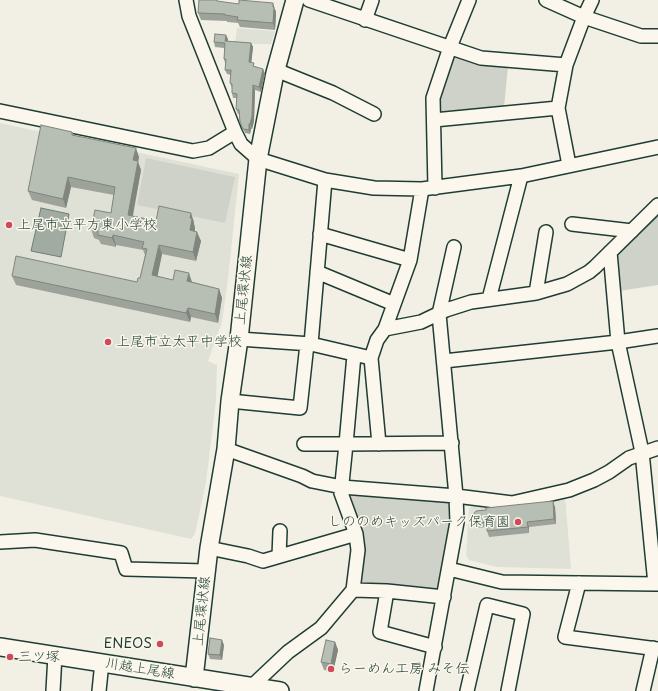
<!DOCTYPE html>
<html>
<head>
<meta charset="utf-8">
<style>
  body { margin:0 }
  canvas { display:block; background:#f2f0e5 }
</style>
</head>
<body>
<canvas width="658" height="691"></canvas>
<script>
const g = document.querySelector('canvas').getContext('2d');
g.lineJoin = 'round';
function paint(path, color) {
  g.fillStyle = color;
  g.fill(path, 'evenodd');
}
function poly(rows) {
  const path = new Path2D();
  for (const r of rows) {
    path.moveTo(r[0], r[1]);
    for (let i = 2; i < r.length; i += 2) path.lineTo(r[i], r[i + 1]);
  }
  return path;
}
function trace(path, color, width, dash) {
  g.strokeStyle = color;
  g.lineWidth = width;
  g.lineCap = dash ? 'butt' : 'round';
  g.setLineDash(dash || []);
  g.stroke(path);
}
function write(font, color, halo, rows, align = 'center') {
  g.font = font + ' "Playpen Sans","Klee One",sans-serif';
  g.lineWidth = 3;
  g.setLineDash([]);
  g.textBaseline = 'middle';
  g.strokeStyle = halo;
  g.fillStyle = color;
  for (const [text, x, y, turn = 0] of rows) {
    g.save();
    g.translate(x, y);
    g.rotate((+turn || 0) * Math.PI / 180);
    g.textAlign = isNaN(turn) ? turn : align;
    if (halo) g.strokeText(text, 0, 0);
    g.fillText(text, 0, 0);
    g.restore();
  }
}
const built = poly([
  [237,28,275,31,271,44,235,44],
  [0,123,239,174,228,279,222,322,208,361,217,365,216,401,206,482,195,534,191,539,0,496],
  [565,496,571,569,497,567,469,560,466,555,469,509,472,505,509,507]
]);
const green = poly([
  [456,53,480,65,508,66,504,107,441,113,439,110,437,96,451,56],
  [146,158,235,177,225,223,137,205],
  [658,214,658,285,619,291,614,257],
  [347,494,447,501,451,506,450,544,442,588,437,592,365,584,358,581]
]);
const water = poly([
  [41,208,69,214,61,257,31,251,41,208]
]);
const minor = poly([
  [186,0,189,16,235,132,241,144,258,159,325,180,374,188,422,189,521,176,658,147],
  [309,0,481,58,566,65],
  [546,0,584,17,641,36,658,36],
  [365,20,372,0],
  [276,70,333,93,374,114],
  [0,111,193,151,209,148,235,132],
  [434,120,558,108],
  [569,165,558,108,566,65,584,17,592,0],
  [435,188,433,98,450,47,469,0],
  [572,224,632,231],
  [320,234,410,260],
  [610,252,618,342,642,452,655,584,658,584],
  [317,272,394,304],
  [536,293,546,232],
  [489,299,521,176],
  [385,329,410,260,422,189],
  [239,339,311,344,371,358],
  [311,344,325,180],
  [444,361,618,342,658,336],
  [230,401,300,408,307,344],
  [304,444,346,444,354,355],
  [379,444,371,358,377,340,385,329,421,322,446,310,471,302,536,293,567,284,589,272,595,267,658,205],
  [226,449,302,476,312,481,342,487,456,496,512,503,569,490,594,480,609,472,629,458,658,448],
  [0,542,35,540,121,553,126,569,206,571],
  [209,548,248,556,263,561,356,534],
  [279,556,280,531],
  [449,569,502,582,655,584],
  [579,583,565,637,658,649],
  [387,591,380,632,435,647],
  [444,597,387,591,353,590,358,550,356,534,341,493,346,444,452,443],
  [252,686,288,652,321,628,353,590],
  [53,691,55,655],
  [99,691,102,662],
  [426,691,457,522,456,496,439,314,454,247],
  [467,691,487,605,523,614,508,691],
  [643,691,653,648]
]);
const major = poly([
  [0,647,280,691],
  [194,678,209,548,226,449,230,401,239,339,258,159,275,73,295,0]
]);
const wall = poly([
  [217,0,218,2,276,10,276,14,275,30,240,27,238,23,227,22,227,21,201,20,198,13],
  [228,39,228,41,251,43,253,47,251,62,255,67,263,69,265,74,261,92,255,90,254,121,252,129,251,129,250,134,245,133,240,122,239,114,238,114,236,109,237,98,233,98,232,93,232,88,230,83,231,75,227,74,225,70,226,63,225,63,224,59,224,48,215,47,214,42],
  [72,132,74,135,139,157,138,162,141,170,133,216,156,221,194,222,194,224,195,228,195,231,201,241,196,261,162,254,157,276,173,280,192,282,219,289,222,298,218,323,191,317,190,322,16,285,12,276,137,282,140,278,145,255,143,250,116,245,116,247,101,244,99,240,94,238,91,229,111,213,114,195,71,187,66,208,32,200,28,191],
  [555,507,556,524,529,527,529,533,489,537,487,531,487,527,477,528,474,525,472,520],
  [335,642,338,650,333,672,324,670,321,662],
  [224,645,222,660,210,659,208,654]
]);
const shadedWall = poly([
  [273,3,276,14,275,30,273,23],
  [226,35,228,39,227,45,225,41],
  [251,43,253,47,251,66,249,62],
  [263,69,265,74,261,92,259,87],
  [253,85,255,90,254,121,252,129,250,124],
  [249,124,251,129,250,134,249,130],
  [136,148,139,157,138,162,141,170,131,224,128,215,133,160],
  [68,177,71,187,66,208,63,199],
  [191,213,194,222,194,224,195,228,193,239,190,230,190,218],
  [197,232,201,241,196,261,193,252],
  [113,235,116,245,116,247,112,238],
  [159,245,162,254,156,284,152,275],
  [189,273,192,282,191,290,187,281],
  [219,289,222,298,218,323,215,314],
  [188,308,191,317,190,322,186,313],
  [553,501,555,507,556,524,554,519],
  [527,522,529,527,529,533,528,527],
  [222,640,224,645,222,660,220,655],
  [335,642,338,650,333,672,331,664]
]);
const building = poly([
  [199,0,217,0,217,1,239,4,239,0,273,3,273,7,274,7,273,23,237,20,238,17,225,15,225,14,198,13,199,0],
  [215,34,226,35,225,41,251,43,249,62,254,63,253,66,263,69,259,87,253,85,252,116,250,124,249,124,249,130,243,129,240,122,239,110,236,109,237,94,232,93,232,84,230,83,231,70,225,70,226,59,224,59,225,43,214,42,215,34],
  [41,125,72,132,72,135,136,148,133,160,138,161,128,215,156,221,159,206,191,213,190,218,192,219,190,230,197,232,193,252,159,245,152,275,173,280,175,270,189,273,187,281,219,289,215,314,188,308,186,313,12,276,16,256,137,282,138,278,140,278,147,249,142,248,144,242,113,235,112,238,98,235,98,231,91,229,95,210,111,213,115,187,68,177,63,199,28,191,41,125],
  [553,501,554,519,527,522,528,527,487,531,487,522,475,523,472,520,472,516,476,511,486,510,486,508,553,501],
  [210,638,222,640,220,655,208,654,210,638],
  [326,640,335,642,331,664,321,662,326,640]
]);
const markers = [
  [9,225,4,"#d1495b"],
  [108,342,4,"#d1495b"],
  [518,522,4,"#d1495b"],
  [160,644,4,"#d1495b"],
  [10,657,4,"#d1495b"],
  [331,669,4,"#d1495b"]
];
const poiNames = [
  ["上尾市立平方東小学校",17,225],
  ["上尾市立太平中学校",116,342],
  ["しののめキッズパーク保育園",510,522,"right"],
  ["ENEOS",152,644,"right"],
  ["三ツ塚",18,657],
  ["らーめん工房 みそ伝",339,669]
];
const streetNames = [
  ["上尾環状線",244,290,-84],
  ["上尾環状線",202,611,-84],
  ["川越上尾線",140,669,9]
];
paint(built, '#e0e1d6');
paint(green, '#cfd2c8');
paint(water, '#a2aba1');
trace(water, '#6e7f75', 1);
trace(minor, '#1f3d34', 16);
trace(major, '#1f3d34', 20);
trace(minor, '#fbf7ec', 13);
trace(major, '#fbf7ec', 17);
paint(wall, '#9da39a');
paint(shadedWall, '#80857d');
paint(building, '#b7beb3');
trace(building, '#80857d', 1);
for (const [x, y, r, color] of markers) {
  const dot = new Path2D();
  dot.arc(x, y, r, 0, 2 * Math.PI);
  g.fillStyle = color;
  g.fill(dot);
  trace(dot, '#fbf7ec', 1.5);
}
write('14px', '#1f3d34', '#fbf7ec', poiNames, 'left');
write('14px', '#1f3d34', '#fbf7ec', streetNames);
</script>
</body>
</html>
